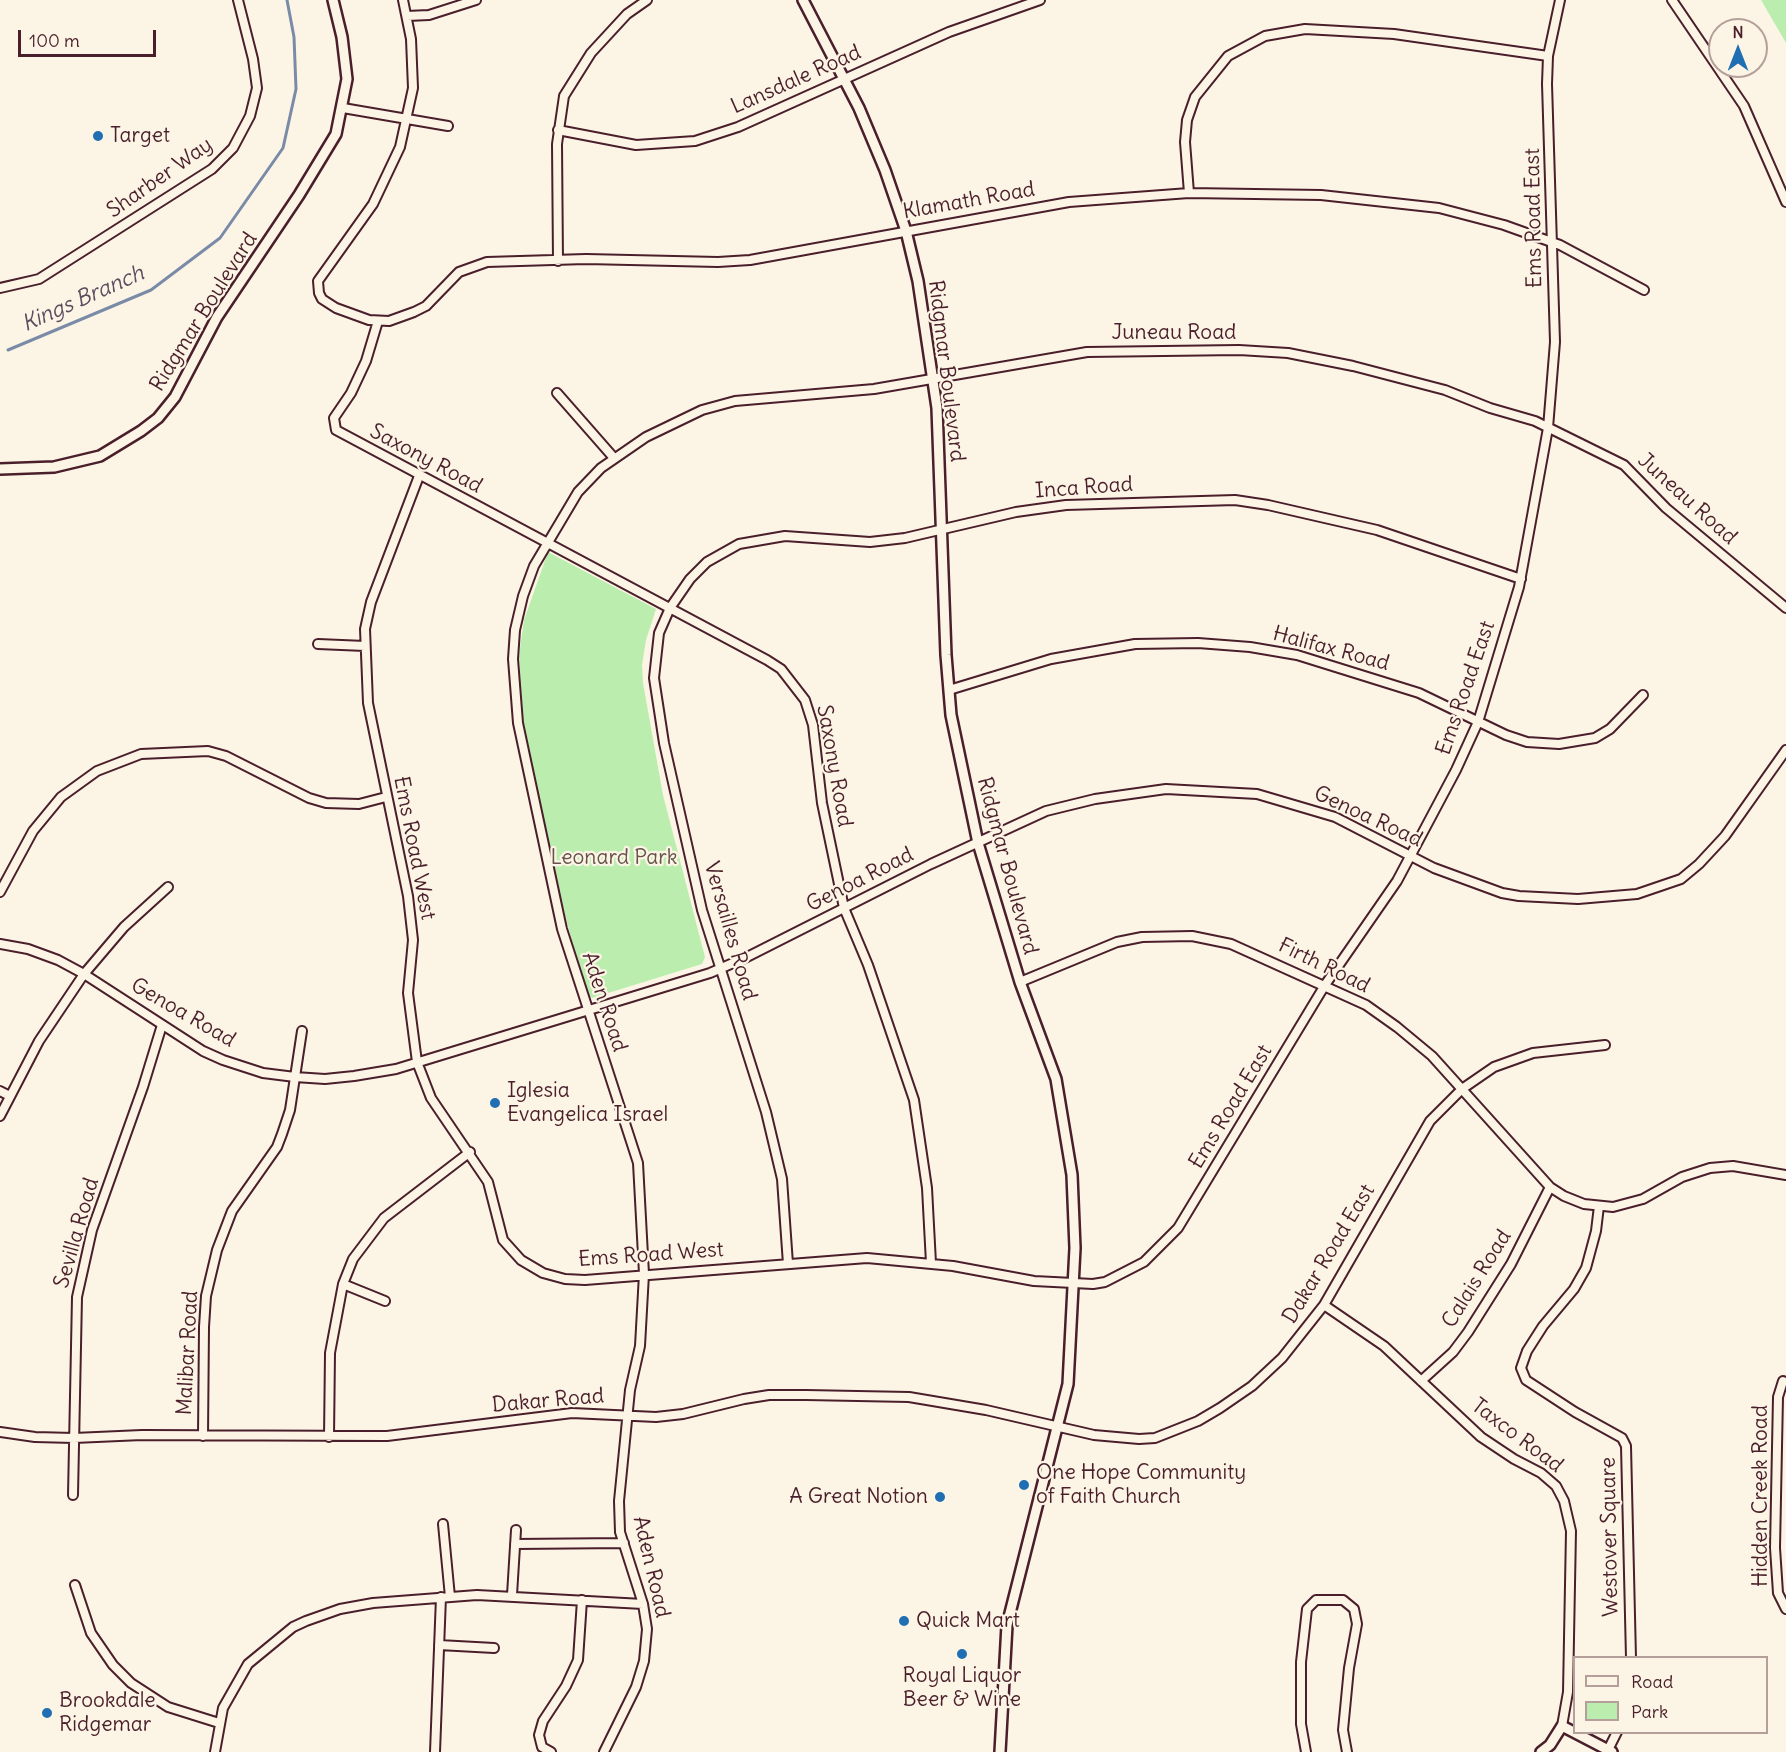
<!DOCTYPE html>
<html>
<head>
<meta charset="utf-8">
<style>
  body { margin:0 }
  #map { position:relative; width:1786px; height:1752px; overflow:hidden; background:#fcf5e5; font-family:Delius,sans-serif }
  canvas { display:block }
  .legend { position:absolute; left:1573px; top:1656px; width:195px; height:78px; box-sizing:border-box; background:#fcf5e5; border:2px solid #b59f9b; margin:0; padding:8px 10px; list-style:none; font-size:18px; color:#4a1f2b }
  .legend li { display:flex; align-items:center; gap:12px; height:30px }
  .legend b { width:30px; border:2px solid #b59f9b }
  .north { position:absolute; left:1708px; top:18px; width:60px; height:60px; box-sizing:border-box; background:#fcf5e5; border:2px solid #b59f9b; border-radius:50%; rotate:0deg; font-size:16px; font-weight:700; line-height:24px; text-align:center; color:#4a1f2b }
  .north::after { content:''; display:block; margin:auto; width:21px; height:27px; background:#1f6fb2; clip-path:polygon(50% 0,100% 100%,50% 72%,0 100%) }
  .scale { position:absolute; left:18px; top:30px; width:138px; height:27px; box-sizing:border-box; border:3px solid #4a1f2b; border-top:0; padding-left:8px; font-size:18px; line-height:21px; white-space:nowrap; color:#4a1f2b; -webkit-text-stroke:4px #fcf5e5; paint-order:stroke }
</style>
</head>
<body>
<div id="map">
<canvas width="1786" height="1752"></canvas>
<ul class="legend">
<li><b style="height:8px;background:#fcf5e5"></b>Road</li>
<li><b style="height:16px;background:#bbeeae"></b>Park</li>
</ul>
<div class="north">N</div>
<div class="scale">100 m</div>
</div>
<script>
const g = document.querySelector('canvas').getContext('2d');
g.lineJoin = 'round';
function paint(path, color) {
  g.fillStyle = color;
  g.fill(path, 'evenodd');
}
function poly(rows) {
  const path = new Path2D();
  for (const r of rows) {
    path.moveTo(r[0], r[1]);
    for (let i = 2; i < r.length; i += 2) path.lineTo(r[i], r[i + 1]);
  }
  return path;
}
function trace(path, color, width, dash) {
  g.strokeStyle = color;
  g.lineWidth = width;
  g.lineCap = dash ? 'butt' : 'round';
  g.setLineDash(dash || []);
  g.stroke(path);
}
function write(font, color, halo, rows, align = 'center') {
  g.font = font + ' Delius,sans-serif';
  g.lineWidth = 4.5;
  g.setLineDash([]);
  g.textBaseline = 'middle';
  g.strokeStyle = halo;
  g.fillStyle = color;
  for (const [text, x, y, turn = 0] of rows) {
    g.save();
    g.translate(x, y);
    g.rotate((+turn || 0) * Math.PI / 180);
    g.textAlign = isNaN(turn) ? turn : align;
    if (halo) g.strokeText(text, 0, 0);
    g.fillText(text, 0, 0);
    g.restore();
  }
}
const green = poly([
  [1761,0,1786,0,1786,43],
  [548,552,656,609,646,640,642,665,643,683,663,795,705,957,702,964,592,998,586,994,554,873,523,723,519,656,524,620]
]);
const stream = poly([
  [8,350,151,290,220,238,283,148,296,89,294,37,287,0]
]);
const minor = poly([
  [403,0,411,39,413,88,400,147,373,204,318,281,319,293,322,299,336,308,369,320,389,321,414,312,426,306,459,272,487,262,586,259,718,262,750,260,1069,202,1189,193,1321,195,1439,208,1504,225,1560,245,1644,290],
  [1672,0,1744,106,1786,202],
  [407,16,429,15,476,0],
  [343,108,448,126],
  [558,130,636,145,695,141,738,127,949,32,1040,0],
  [1189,193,1185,142,1187,120,1195,97,1228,56,1265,36,1305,29,1394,34,1548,56],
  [558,261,557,144,564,96,591,53,627,14,647,0],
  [0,288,39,279,212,169,233,148,250,116,257,88,253,59,238,0],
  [378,321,366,361,351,393,334,418,336,430,767,660,781,669,805,700,813,725,822,803,844,908,868,965,914,1100,927,1188,931,1263],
  [557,393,614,458],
  [419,476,371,602,365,629,368,703,408,896,413,940,408,993,417,1062,431,1098,488,1182,503,1240,521,1260,543,1273,565,1279,585,1280,867,1258,953,1266,1034,1281,1093,1284,1105,1282,1144,1262,1178,1228,1325,985,1397,881,1456,770,1478,722,1519,587,1548,428,1555,342,1547,84,1548,56,1560,0],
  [318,644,365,646],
  [949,690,1051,659,1135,644,1198,643,1250,647,1297,655,1419,693,1506,735,1527,742,1559,744,1595,738,1610,729,1643,695],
  [0,892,33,831,61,797,97,771,141,754,208,751,226,756,309,798,326,803,359,804,386,797],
  [0,944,28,949,58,960,84,974,203,1051,223,1060,263,1073,295,1077,325,1079,354,1076,396,1069,710,973,747,957,931,864,1046,811,1095,799,1166,789,1257,794,1335,817,1434,868,1502,893,1519,896,1578,899,1637,894,1681,879,1699,864,1725,836,1786,750],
  [1020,982,1117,942,1142,937,1192,936,1231,944,1366,1005,1397,1027,1432,1056,1550,1187,1564,1196,1584,1204,1613,1207,1643,1199,1682,1177,1710,1168,1733,1166,1786,1175],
  [0,1091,10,1096],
  [0,1116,39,1041,84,974,124,927,168,887],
  [1599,1206,1596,1231,1586,1268,1574,1289,1543,1326,1527,1351,1521,1368,1526,1380,1575,1412,1622,1438,1626,1446,1631,1658],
  [788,1264,782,1179,766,1112,702,910,664,743,654,678,659,633,670,608,690,579,707,562,739,544,785,536,870,542,905,538,1016,512,1066,505,1235,500,1268,505,1377,530,1521,579],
  [343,1284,385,1301],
  [1324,1305,1384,1346,1481,1437,1514,1459,1541,1473,1556,1486,1564,1501,1571,1531,1568,1692,1562,1726],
  [1421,1381,1453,1352,1468,1332,1511,1264,1550,1187],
  [1783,1381,1778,1397,1775,1548,1778,1593,1786,1609],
  [0,1432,35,1437,74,1438,142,1435,387,1436,572,1413,656,1417,683,1414,744,1399,769,1395,806,1395,909,1397,986,1410,1094,1435,1139,1439,1155,1438,1198,1421,1220,1408,1252,1386,1282,1358,1324,1305,1430,1121,1462,1089,1494,1067,1533,1053,1605,1045],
  [203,1436,204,1327,206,1296,217,1250,232,1211,277,1147,282,1134,290,1110,302,1031],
  [329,1437,330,1353,343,1284,353,1259,384,1218,470,1152],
  [73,1495,77,1297,92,1230,143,1087,162,1025],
  [443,1524,450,1597],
  [515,1544,624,1543],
  [75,1585,91,1633,113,1665,131,1683,168,1707,219,1723],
  [512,1595,516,1530],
  [439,1645,494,1648],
  [1608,1750,1617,1732],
  [215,1752,223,1708,248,1664,293,1627,306,1621,340,1609,373,1603,477,1595,643,1604],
  [435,1752,441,1597],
  [551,1752,542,1747,539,1735,543,1721,566,1686,578,1660,582,1600],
  [604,1752,636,1687,644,1661,647,1629,643,1604,620,1532,619,1501,630,1390,640,1346,644,1274,638,1163,562,929,518,723,513,659,515,630,523,596,534,566,578,492,601,468,646,437,702,410,735,401,874,389,1087,352,1239,350,1288,353,1353,366,1445,390,1490,408,1535,421,1624,465,1666,508,1786,608],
  [1306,1752,1301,1724,1301,1662,1307,1609,1316,1600,1343,1600,1354,1609,1357,1624,1349,1668,1343,1730,1347,1752]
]);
const tertiary = poly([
  [803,0,859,108,885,170,906,231,918,281,937,408,946,655,951,715,978,843,1020,982,1056,1079,1072,1175,1075,1248,1068,1384,1007,1625,1000,1752],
  [0,469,54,467,100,456,141,431,158,418,175,397,217,317,299,195,336,134,347,79,342,37,333,0],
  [1541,1752,1550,1745,1562,1726,1612,1752]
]);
const markers = [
  [98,136,6,"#1f6fb2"],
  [495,1103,6,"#1f6fb2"],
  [1024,1485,6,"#1f6fb2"],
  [940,1497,6,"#1f6fb2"],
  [904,1621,6,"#1f6fb2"],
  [962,1654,6,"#1f6fb2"],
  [47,1713,6,"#1f6fb2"]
];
const streetNames = [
  ["Lansdale Road",796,80,-24],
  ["Sharber Way",160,178,-35],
  ["Klamath Road",969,201,-10],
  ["Ems Road East",1534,218,-91],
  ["Ridgmar Boulevard",204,312,-58],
  ["Juneau Road",1174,333],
  ["Ridgmar Boulevard",946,371,83],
  ["Saxony Road",426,459,28],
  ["Inca Road",1084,488,-4],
  ["Juneau Road",1687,499,42],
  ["Halifax Road",1331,649,15],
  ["Ems Road East",1466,688,-71],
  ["Saxony Road",834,766,80],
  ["Genoa Road",1368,817,25],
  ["Ems Road West",414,848,79],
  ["Ridgmar Boulevard",1007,866,75],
  ["Genoa Road",860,880,-27],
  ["Versailles Road",730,931,74],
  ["Firth Road",1324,966,26],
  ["Aden Road",604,1002,72],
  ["Genoa Road",183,1013,30],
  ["Ems Road East",1231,1107,-59],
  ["Sevilla Road",77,1233,-74],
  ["Dakar Road East",1329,1254,-59],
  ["Ems Road West",651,1255,-4],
  ["Calais Road",1477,1279,-58],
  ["Malibar Road",188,1353,-87],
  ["Dakar Road",548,1401,-5],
  ["Taxco Road",1517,1436,37],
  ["Hidden Creek Road",1761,1496,-90],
  ["Westover Square",1610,1537,-91],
  ["Aden Road",651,1567,77]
];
const poiNames = [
  ["Target",110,136],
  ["Iglesia",507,1091],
  ["Evangelica Israel",507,1115],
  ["One Hope Community",1036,1473],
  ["of Faith Church",1036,1497],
  ["A Great Notion",928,1497,"right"],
  ["Quick Mart",916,1621],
  ["Royal Liquor",962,1676,"center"],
  ["Beer & Wine",962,1700,"center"],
  ["Brookdale",59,1701],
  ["Ridgemar",59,1725]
];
const parkNames = [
  ["Leonard Park",614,858]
];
const waterNames = [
  ["Kings Branch",83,299,-24]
];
paint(green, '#bbeeae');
trace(stream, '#7a8ba7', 3);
trace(minor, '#4a1f2b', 12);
trace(tertiary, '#4a1f2b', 14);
trace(minor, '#fcf5e5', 8);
trace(tertiary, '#fcf5e5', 9);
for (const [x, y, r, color] of markers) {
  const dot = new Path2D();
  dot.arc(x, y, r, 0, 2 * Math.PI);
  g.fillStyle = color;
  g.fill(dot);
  trace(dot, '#fcf5e5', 2);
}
write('21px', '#4a1f2b', '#fcf5e5', streetNames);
write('21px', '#4a1f2b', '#fcf5e5', poiNames, 'left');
write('21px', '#66534c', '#fcf5e5', parkNames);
write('italic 22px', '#5e4c5f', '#fcf5e5', waterNames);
</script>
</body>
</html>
